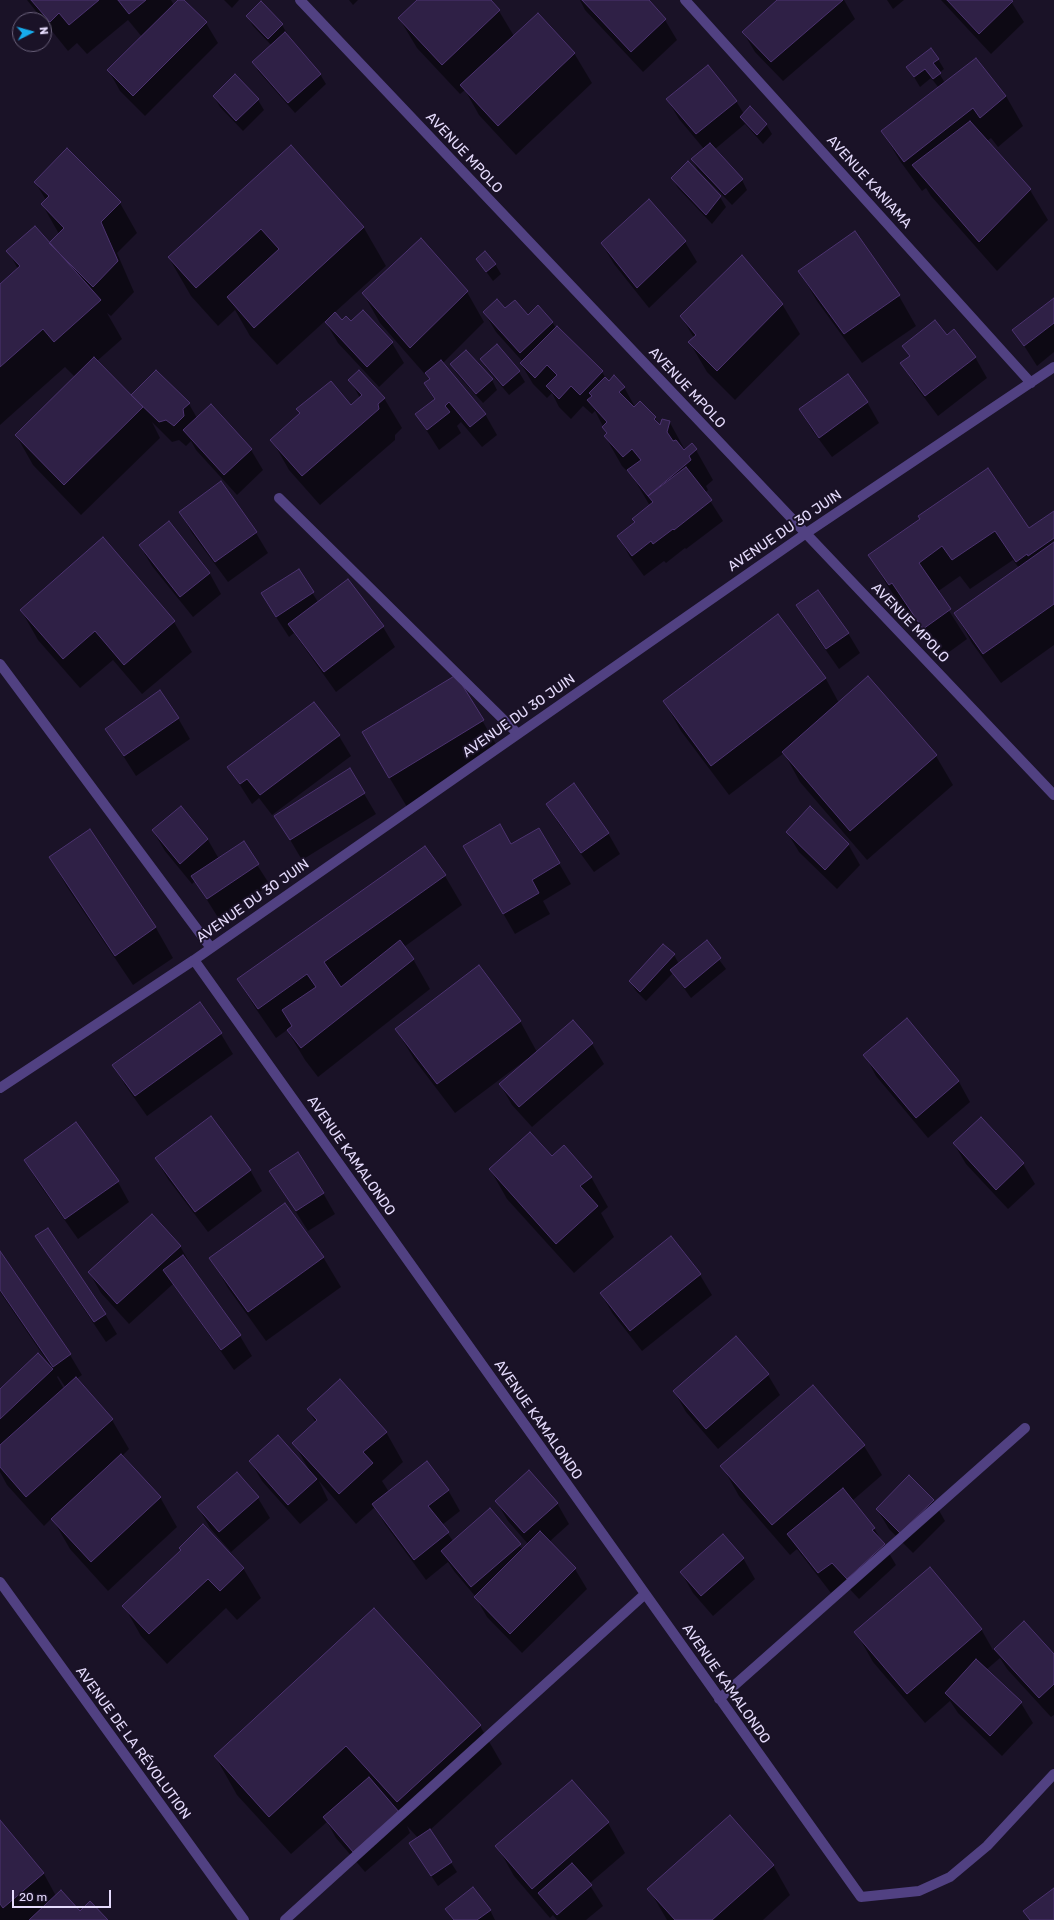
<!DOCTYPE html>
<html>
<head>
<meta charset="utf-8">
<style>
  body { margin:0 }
  #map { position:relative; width:1054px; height:1920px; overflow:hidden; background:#1a1227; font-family:Rubik,sans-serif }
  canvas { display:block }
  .north { position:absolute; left:12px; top:12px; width:40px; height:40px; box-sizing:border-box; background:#1a1227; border:1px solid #6b627c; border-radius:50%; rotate:84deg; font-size:11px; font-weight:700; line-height:16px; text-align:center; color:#e5dbfc }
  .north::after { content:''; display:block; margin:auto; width:14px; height:18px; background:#17abec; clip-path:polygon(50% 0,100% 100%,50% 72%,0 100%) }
  .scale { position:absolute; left:12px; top:1890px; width:99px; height:18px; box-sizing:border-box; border:2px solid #e5dbfc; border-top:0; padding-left:5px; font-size:12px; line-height:14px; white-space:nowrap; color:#e5dbfc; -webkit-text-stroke:3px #1a1227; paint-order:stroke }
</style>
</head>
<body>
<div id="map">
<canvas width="1054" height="1920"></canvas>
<div class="north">N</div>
<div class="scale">20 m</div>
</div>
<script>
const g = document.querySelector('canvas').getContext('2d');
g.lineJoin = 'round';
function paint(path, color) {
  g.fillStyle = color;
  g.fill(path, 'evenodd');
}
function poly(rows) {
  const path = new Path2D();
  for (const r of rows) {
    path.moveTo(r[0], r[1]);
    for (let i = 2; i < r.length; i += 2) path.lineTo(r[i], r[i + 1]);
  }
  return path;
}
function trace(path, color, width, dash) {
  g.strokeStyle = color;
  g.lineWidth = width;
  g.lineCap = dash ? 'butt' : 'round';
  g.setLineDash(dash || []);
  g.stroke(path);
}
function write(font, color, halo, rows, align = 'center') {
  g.font = font + ' Rubik,sans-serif';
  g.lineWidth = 4;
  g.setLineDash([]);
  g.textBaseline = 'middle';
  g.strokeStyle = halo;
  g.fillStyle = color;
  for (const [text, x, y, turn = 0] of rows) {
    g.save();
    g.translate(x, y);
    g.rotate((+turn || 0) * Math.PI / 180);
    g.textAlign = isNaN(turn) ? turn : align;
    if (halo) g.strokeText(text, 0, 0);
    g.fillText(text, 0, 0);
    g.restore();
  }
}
const shadow = poly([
  [27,0,171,0,174,5,179,0,183,0,206,23,218,43,145,116,120,91,109,71,142,37,128,20,87,54,77,43,68,51],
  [224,0,239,0,232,8],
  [349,0,358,0,353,5],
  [418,0,489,0,499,11,514,36,574,53,592,83,516,155,479,115,465,90,460,94,417,48,399,18],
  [580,0,647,0,665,20,677,40,643,72,585,10],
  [778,0,844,0,855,19,783,81,755,52,743,32],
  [887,0,904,0,893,9],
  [941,0,1010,0,1024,22,991,54],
  [247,16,282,25,288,35,287,36,320,74,326,84,295,113,259,72,253,62,271,45,253,26],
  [938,59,944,69,939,73,945,83,1006,96,1023,126,998,147,991,138,987,141,1030,190,1048,220,997,271,931,196,926,188,922,191,900,161,882,131,939,88,931,78,920,87,908,67],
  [214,97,258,100,264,110,243,131,220,107],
  [667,99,736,101,744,114,766,124,772,134,763,144,745,124,714,150,742,180,747,190,732,205,698,170,692,160,704,149,679,119],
  [291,147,364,228,386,266,334,313,342,321,351,323,392,343,404,363,379,387,338,343,325,321,277,365,250,336,235,310,218,326,191,296,169,258],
  [688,163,720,197,726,207,712,224,678,188,672,178],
  [35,182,120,203,137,233,117,253,134,292,111,316,107,313,122,339,97,361,134,400,133,395,189,404,197,418,211,405,251,450,263,470,237,495,196,450,191,441,186,446,179,440,172,442,152,422,160,438,81,515,33,465,16,435,75,377,65,367,0,425,0,285,18,269,8,251,50,244,59,234,42,204,46,200],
  [855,233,899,296,916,326,862,363,817,301,799,271],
  [685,242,697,262,649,308,614,264,602,244],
  [477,259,495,264,501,274,493,281],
  [467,292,484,322,443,363,485,414,497,435,482,447,461,422,457,426,461,433,439,450,416,414,435,401,425,384,430,380,380,323,363,293],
  [1054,299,1054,352,1037,366,1014,330],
  [782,304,800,334,735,400,707,372,690,343,694,338,681,316],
  [505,310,552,322,556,328,602,372,607,380,624,387,635,407,655,418,661,427,669,421,685,450,692,445,696,450,713,480,706,486,708,490,705,493,723,521,686,549,685,548,666,563,664,561,644,576,630,557,618,536,635,523,633,520,650,506,633,477,622,466,605,436,607,434,595,411,592,414,583,406,571,419,559,407,552,393,547,398,533,384,521,364,523,362,496,332,484,312],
  [946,336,975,357,987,378,938,416,914,384,902,363,910,357,904,346],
  [481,359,519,372,525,382,509,395,487,369],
  [451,364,492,380,497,390,483,403,457,374],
  [350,380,384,398,402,428,395,435,395,440,320,505,289,470,272,440,300,414,298,409,351,406,360,398],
  [867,402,879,423,832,457,812,430,800,410],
  [180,512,256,533,268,553,228,582,192,533],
  [1054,512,1054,645,1001,683,972,643,955,613,1019,568,1013,560,970,589,960,576,937,592,967,639,941,658,909,613,907,615,887,585,869,555,921,519,1029,529],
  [169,523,210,574,221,594,193,617,152,566,140,546],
  [103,539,174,622,192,652,142,694,113,660,80,688,38,640,21,610],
  [298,570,318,602,348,580,383,627,395,647,336,692,294,633,289,637,274,614],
  [797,606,848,633,860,653,839,669,809,626],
  [778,615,826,679,839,703,936,756,953,785,867,860,800,782,784,753,729,795,681,731,664,701],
  [456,676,500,751,407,807,380,762],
  [178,718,190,739,136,776,106,729],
  [339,736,351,756,272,815,259,798,252,804,229,768],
  [350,770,376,814,302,860,276,816],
  [573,785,608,833,620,854,594,872,559,824,547,804],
  [181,808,208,840,219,859,243,843,270,885,219,919,195,881,192,884,165,851,153,831],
  [539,829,571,884,543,901,550,914,515,934,464,846,511,846],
  [90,830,156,928,173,958,133,985,67,887,50,857],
  [787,832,848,844,860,865,837,889,799,852],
  [445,876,462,905,404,947,413,959,430,989,318,1077,305,1060,287,1030,276,1038,256,1009,238,980],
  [706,942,726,969,691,998,673,973,646,1001,636,991,630,981,663,945,674,955,679,964],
  [199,1003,221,1034,233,1054,147,1116,125,1085,114,1065],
  [907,1020,959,1082,970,1102,928,1138,876,1076,865,1055],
  [520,1021,537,1052,592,1044,604,1064,532,1127,512,1105,500,1084,528,1060,527,1059,455,1113,414,1059,396,1029],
  [954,1144,1023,1164,1035,1184,1008,1209,966,1164],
  [551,1158,591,1177,608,1207,601,1213,614,1237,574,1273,507,1199,490,1169],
  [156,1159,250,1170,262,1191,208,1232,168,1179],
  [25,1160,118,1182,129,1202,78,1239,37,1181],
  [270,1171,323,1193,335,1214,308,1231],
  [37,1236,105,1314,117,1334,106,1342,49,1257],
  [671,1238,700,1275,712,1295,642,1351,613,1314,601,1294],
  [180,1246,192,1267,191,1268,240,1336,252,1356,234,1370,173,1284,129,1324,101,1293,89,1272],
  [0,1252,70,1355,82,1375,76,1379,112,1420,129,1449,122,1456,160,1497,177,1527,108,1591,70,1549,52,1518,44,1526,7,1485,0,1472,0,1390,51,1367,0,1292],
  [58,1376,66,1388,64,1389,57,1377],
  [323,1257,341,1287,266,1341,228,1288,211,1258],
  [736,1337,768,1375,780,1395,718,1449,686,1412,674,1391],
  [308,1409,386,1432,403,1462,382,1481,389,1492,448,1490,460,1511,442,1525,453,1541,490,1510,523,1550,528,1544,508,1521,496,1501,557,1503,569,1524,549,1542,575,1569,587,1589,522,1653,487,1617,475,1596,454,1571,448,1562,426,1580,385,1524,375,1507,356,1524,319,1481,328,1500,300,1524,262,1481,250,1461,309,1470,294,1443,316,1423],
  [864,1446,882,1475,852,1501,874,1528,896,1565,859,1599,844,1583,831,1593,797,1549,790,1555,739,1496,722,1466],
  [237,1474,258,1498,270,1518,231,1552,210,1528,198,1507],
  [933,1500,945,1521,913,1553,889,1529,877,1509],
  [182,1551,243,1568,261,1598,237,1620,226,1608,167,1664,141,1636,124,1606],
  [743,1558,755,1579,713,1616,693,1593,681,1572],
  [1024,1622,1054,1655,1054,1715,1051,1717,1007,1669,1000,1658,986,1670,1021,1703,1033,1723,1002,1756,958,1713,950,1701,925,1723,873,1662,856,1632,981,1629,993,1650],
  [480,1726,502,1764,430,1830,457,1872,438,1886,416,1853,418,1838,407,1826,410,1833,365,1872,336,1838,327,1822,291,1854,237,1795,215,1756],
  [572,1781,608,1823,625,1853,589,1884,603,1906,586,1920,557,1920,553,1915,550,1918,514,1876,497,1846],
  [0,1821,44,1874,56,1896,80,1913,107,1920,0,1920],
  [773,1865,790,1895,763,1920,667,1920,649,1889],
  [446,1909,490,1910,495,1920,453,1920]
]);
const building = poly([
  [31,0,99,0,69,25,59,13,50,22,31,0],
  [118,0,146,0,129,14,118,0],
  [178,0,184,0,207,22,133,96,107,70,178,0],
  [417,0,491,0,500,10,442,65,398,18,417,0],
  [582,0,649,0,666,19,631,52,582,0],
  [777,0,843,0,771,62,742,32,777,0],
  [947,0,1011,0,1013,1,979,34,947,0],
  [261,1,283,24,268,39,246,16,261,1],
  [538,13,575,53,498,126,460,85,538,13],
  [285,32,321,74,288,103,252,62,285,32],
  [931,48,939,59,933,63,941,73,933,79,925,69,914,77,906,67,931,48],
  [976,58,1006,96,980,118,973,108,904,162,881,131,976,58],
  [708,65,737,101,696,134,666,99,708,65],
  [235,74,259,99,236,121,213,96,235,74],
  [750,106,767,124,757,135,740,117,750,106],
  [970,121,1031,189,979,242,912,165,970,121],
  [710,143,743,179,725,195,691,159,710,143],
  [291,145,364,227,254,328,227,297,279,249,261,229,196,288,168,257,291,145],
  [67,148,121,202,101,222,118,261,93,287,49,243,64,228,41,204,49,196,34,182,67,148],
  [688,161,721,196,706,215,671,178,688,161],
  [649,199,686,241,637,288,601,243,649,199],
  [35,226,101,300,54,342,43,329,0,367,0,284,20,266,6,251,35,226],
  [855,231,900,295,844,334,798,271,855,231],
  [421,238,468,291,410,348,362,293,421,238],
  [485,251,496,264,486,272,476,259,485,251],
  [742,255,783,304,717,371,688,342,696,335,680,316,742,255],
  [1054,298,1054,323,1024,346,1012,330,1054,298],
  [497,299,505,308,515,300,528,315,538,305,553,322,520,353,483,312,497,299],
  [363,310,393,342,367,367,325,322,335,312,342,320,346,316,351,321,363,310],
  [935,320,947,335,954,329,976,357,925,396,900,363,910,356,902,346,935,320],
  [557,326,603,371,580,395,571,386,559,399,546,386,557,375,547,365,535,378,520,363,557,326],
  [497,344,520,371,503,386,480,359,497,344],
  [466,350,493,379,476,394,450,364,466,350],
  [94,357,143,407,64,485,15,435,94,357],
  [441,360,486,414,470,427,449,402,445,406,450,412,427,430,415,414,435,399,424,383,430,379,425,373,441,360],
  [156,370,190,403,183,409,184,416,174,426,166,420,159,422,131,395,156,370],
  [359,370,385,398,378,404,379,409,302,476,270,440,300,413,296,409,331,381,351,405,362,395,348,380,359,370],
  [848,374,868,402,819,438,799,409,848,374],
  [614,375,625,387,619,392,634,407,640,401,656,417,654,419,660,425,662,419,670,421,667,432,673,441,676,440,684,450,692,443,697,449,689,456,691,460,648,496,627,470,641,460,632,449,623,457,604,436,607,433,602,427,607,422,587,400,592,396,589,393,605,377,609,381,614,375],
  [211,404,252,449,224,475,183,430,211,404],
  [686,467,712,500,674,530,673,529,653,544,651,541,632,556,617,536,635,522,632,519,653,502,648,496,686,467],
  [988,468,1029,528,1054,511,1054,538,1028,556,1027,554,1016,562,995,531,952,560,942,546,919,563,951,609,923,629,892,583,889,585,868,555,920,519,918,516,988,468],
  [221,481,257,532,215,562,179,512,221,481],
  [169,521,210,573,180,597,139,545,169,521],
  [103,537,175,621,124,665,95,631,63,659,20,610,103,537],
  [1054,542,1054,604,983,654,954,613,1054,542],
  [299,569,314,592,276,617,261,593,299,569],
  [348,579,384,626,324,672,288,624,348,579],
  [818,590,849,633,826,649,796,605,818,590],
  [778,614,826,678,711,766,663,701,778,614],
  [456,675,484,720,389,778,362,732,456,675],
  [868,676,937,755,850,831,782,752,868,676],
  [160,690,179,718,124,756,105,729,160,690],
  [314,702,340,735,260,795,247,779,240,784,227,767,314,702],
  [350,768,365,793,290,840,274,816,350,768],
  [574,783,609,833,581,853,546,804,574,783],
  [181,806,208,839,180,864,152,830,181,806],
  [810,806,849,844,825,870,786,832,810,806],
  [500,824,511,844,539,828,560,863,532,880,539,893,503,914,463,846,500,824],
  [90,829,156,927,115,956,49,857,90,829],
  [244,841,259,864,207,899,191,876,244,841],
  [425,846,446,875,324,962,341,987,400,940,414,959,301,1048,287,1030,292,1026,282,1010,316,987,307,974,258,1009,237,979,425,846],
  [707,940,721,958,685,988,670,970,707,940],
  [663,944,675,954,640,992,629,981,663,944],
  [479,965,521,1021,437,1084,395,1029,479,965],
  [200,1002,222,1033,135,1096,112,1065,200,1002],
  [907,1018,959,1081,916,1118,863,1055,907,1018],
  [573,1020,593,1043,519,1107,499,1084,573,1020],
  [211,1116,251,1170,195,1212,155,1158,211,1116],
  [981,1117,1024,1163,996,1190,953,1143,981,1117],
  [76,1122,119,1181,65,1219,24,1160,76,1122],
  [530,1132,552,1156,564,1145,592,1177,580,1186,598,1206,556,1244,489,1169,530,1132],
  [298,1152,324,1193,296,1211,269,1171,298,1152],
  [285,1203,324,1257,248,1312,209,1258,285,1203],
  [152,1214,181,1246,117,1304,88,1272,152,1214],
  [48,1228,106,1314,94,1322,35,1236,48,1228],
  [671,1236,701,1274,630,1331,600,1293,671,1236],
  [0,1251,71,1354,53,1367,0,1290,0,1251],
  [183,1255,241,1335,221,1350,163,1270,183,1255],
  [736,1336,769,1374,706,1429,673,1391,736,1336],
  [38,1353,53,1369,0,1419,0,1389,38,1353],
  [76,1377,113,1419,26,1497,0,1467,0,1445,76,1377],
  [340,1379,387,1432,363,1452,373,1463,339,1494,292,1443,317,1420,307,1409,340,1379],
  [813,1385,865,1445,772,1525,720,1466,813,1385],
  [278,1435,317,1479,288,1505,249,1461,278,1435],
  [121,1454,161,1497,91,1562,51,1519,121,1454],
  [427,1461,449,1490,428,1506,449,1532,414,1560,372,1504,427,1461],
  [529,1470,558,1503,524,1533,495,1501,529,1470],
  [237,1472,259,1497,219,1532,197,1507,237,1472],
  [909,1475,934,1500,900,1533,876,1509,909,1475],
  [843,1488,875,1528,872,1530,885,1544,847,1579,832,1563,818,1573,787,1534,843,1488],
  [490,1508,521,1544,471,1587,441,1551,490,1508],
  [203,1524,244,1568,220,1591,208,1579,149,1634,122,1606,181,1550,179,1548,203,1524],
  [540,1531,576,1568,510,1634,474,1597,540,1531],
  [723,1534,744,1558,701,1596,680,1572,723,1534],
  [930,1567,982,1629,907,1694,854,1632,930,1567],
  [374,1608,481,1725,397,1802,346,1746,269,1817,214,1756,374,1608],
  [1024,1621,1054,1654,1054,1684,1039,1698,994,1649,1024,1621],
  [976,1659,1022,1702,990,1736,945,1693,976,1659],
  [369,1777,399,1812,353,1852,323,1817,369,1777],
  [572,1780,609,1822,532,1889,495,1846,572,1780],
  [730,1815,774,1865,712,1920,675,1920,647,1889,730,1815],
  [0,1820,44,1873,3,1908,0,1904,0,1820],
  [430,1829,452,1862,431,1876,409,1843,430,1829],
  [572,1863,592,1885,557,1915,538,1893,572,1863],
  [473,1887,491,1910,477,1920,454,1920,445,1909,473,1887],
  [1054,1888,1054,1920,1030,1920,1023,1911,1054,1888],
  [61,1890,80,1911,90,1901,108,1920,29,1920,61,1890]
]);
const minor = poly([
  [300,0,1054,795],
  [685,0,1031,383],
  [279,498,518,734],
  [0,664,211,948],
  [194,960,861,1897,919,1891,950,1877,987,1846,1054,1774],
  [0,1088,194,960,805,534,1054,367],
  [0,1582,244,1920],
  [719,1699,1025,1428],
  [285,1920,645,1594]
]);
const streetNames = [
  ["AVENUE MPOLO",464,153,47],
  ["AVENUE KANIAMA",869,182,48],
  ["AVENUE MPOLO",687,388,47],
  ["AVENUE DU 30 JUIN",785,531,-34],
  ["AVENUE MPOLO",910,623,46],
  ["AVENUE DU 30 JUIN",519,716,-35],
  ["AVENUE DU 30 JUIN",253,901,-35],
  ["AVENUE KAMALONDO",351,1156,55],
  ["AVENUE KAMALONDO",538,1420,55],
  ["AVENUE KAMALONDO",726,1684,55],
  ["AVENUE DE LA RÉVOLUTION",133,1743,54]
];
paint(shadow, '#0007');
paint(building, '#2f2046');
trace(building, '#4c3370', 1);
trace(minor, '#514182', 10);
write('14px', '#e5dbfc', '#1a1227', streetNames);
</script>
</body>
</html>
